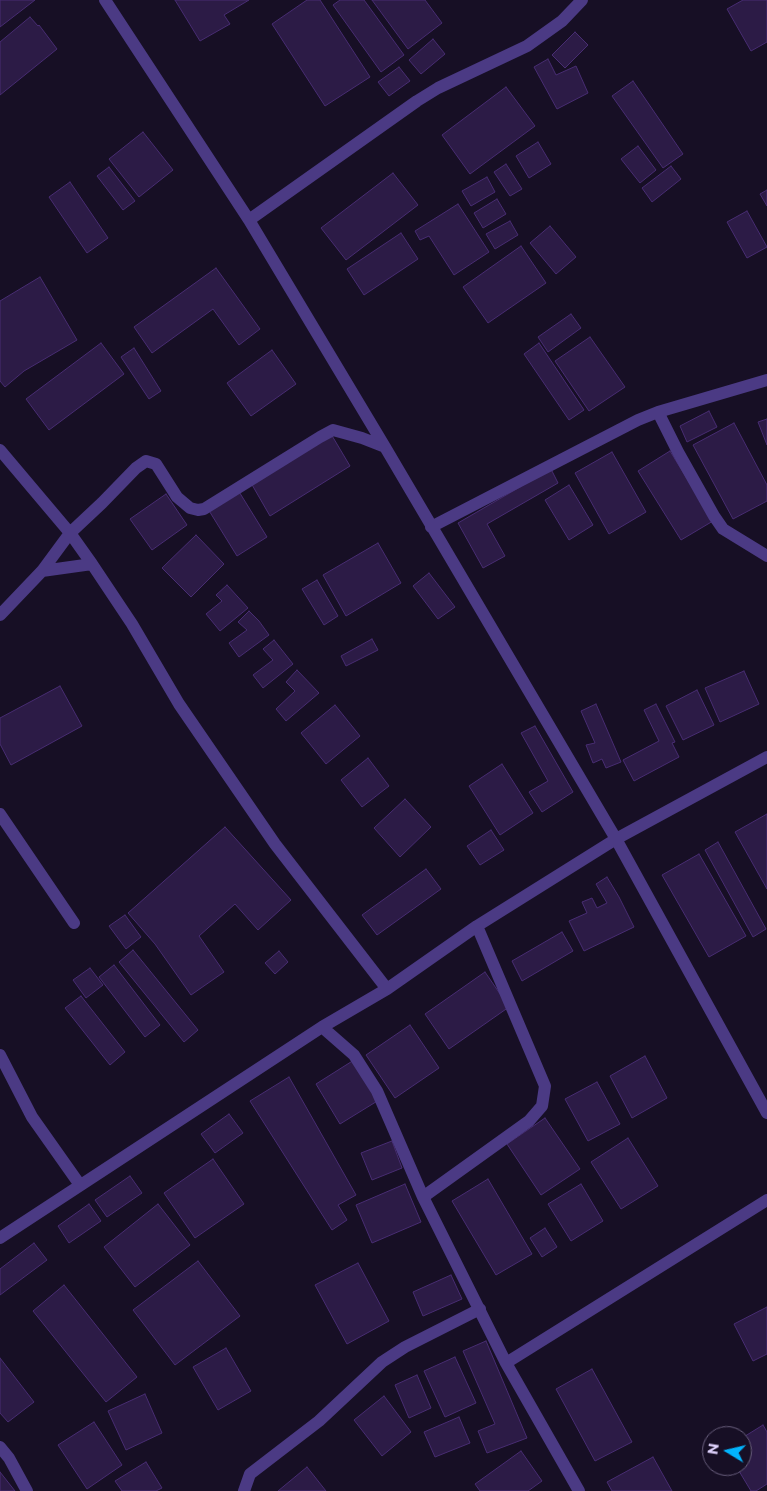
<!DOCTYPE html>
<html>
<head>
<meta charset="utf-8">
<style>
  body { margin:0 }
  #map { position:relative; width:767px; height:1491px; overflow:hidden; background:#170f25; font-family:Montserrat,sans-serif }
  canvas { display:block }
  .north { position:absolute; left:702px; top:1426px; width:50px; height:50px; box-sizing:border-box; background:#170f25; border:1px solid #685e7c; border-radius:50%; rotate:279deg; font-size:14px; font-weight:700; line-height:20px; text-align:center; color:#e1d4ff }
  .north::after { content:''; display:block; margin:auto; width:18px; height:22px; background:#02b4fd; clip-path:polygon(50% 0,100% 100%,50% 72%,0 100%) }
</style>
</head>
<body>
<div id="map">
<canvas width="767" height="1491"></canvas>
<div class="north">N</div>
</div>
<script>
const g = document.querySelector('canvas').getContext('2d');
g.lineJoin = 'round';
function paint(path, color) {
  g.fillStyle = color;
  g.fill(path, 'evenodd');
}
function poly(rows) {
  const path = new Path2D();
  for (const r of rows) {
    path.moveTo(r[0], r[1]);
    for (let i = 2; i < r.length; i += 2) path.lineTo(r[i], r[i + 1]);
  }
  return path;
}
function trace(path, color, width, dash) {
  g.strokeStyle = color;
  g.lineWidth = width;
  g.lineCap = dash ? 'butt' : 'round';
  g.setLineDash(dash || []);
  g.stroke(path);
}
const building = poly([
  [0,0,35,0,0,27,0,0],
  [175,0,249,0,224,15,230,24,200,41,175,0],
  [307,0,320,0,370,77,325,106,272,24,307,0],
  [340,0,364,0,404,55,381,72,333,5,340,0],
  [372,0,425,0,442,23,408,49,372,0],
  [743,0,767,0,767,42,751,51,727,9,743,0],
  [30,17,38,26,39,25,57,49,0,95,0,42,30,17],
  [575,32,588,45,565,68,552,55,575,32],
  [433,39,445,54,421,74,409,60,433,39],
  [548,59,556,75,576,66,588,93,557,109,534,67,548,59],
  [399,67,410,81,389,96,378,82,399,67],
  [633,81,683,154,663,168,612,96,633,81],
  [506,87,535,126,470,174,442,135,506,87],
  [143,132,173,170,139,197,109,159,143,132],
  [538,142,551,164,529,178,516,156,538,142],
  [638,146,656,170,640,183,621,159,638,146],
  [506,164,522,189,510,196,494,172,506,164],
  [671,166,681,179,652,202,642,188,671,166],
  [109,167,135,201,123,210,97,176,109,167],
  [393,173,418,205,346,260,321,228,393,173],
  [487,177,495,192,471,206,462,191,487,177],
  [70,182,108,238,87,253,49,197,70,182],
  [767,190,767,206,760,194,767,190],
  [497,199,506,214,483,228,474,213,497,199],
  [458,204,489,252,454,275,429,236,420,240,415,231,458,204],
  [747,211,767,247,747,258,727,222,747,211],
  [510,221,518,235,495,249,486,234,510,221],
  [550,226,576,257,556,274,530,243,550,226],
  [401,233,418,259,364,295,347,269,401,233],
  [521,246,546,283,488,323,463,287,521,246],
  [216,268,260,329,239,345,213,309,152,353,134,327,216,268],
  [40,277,77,340,24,371,5,387,0,381,0,301,40,277],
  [571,314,581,328,548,352,538,337,571,314],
  [590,337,625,387,589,411,555,361,590,337],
  [101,343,124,374,49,430,26,399,101,343],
  [539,343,584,410,569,420,524,354,539,343],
  [134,348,161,391,149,399,121,357,134,348],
  [272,350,296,384,251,416,227,383,272,350],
  [709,411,717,427,687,442,680,426,709,411],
  [767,419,767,445,758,422,767,419],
  [734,423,767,485,767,501,733,519,693,445,734,423],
  [331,434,350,466,270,516,251,483,331,434],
  [670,451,713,521,681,540,638,471,670,451],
  [612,452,646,512,609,534,575,473,612,452],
  [551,469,558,483,487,524,505,556,483,568,458,523,551,469],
  [569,485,593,525,569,540,545,500,569,485],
  [238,490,267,537,237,556,208,509,238,490],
  [166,494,187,525,152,550,130,519,166,494],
  [196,535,224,564,191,597,162,568,196,535],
  [378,543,401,583,346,616,323,575,378,543],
  [429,573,455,607,438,619,413,586,429,573],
  [317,580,338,616,324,625,302,589,317,580],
  [227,585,248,608,220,631,206,614,222,601,216,595,227,585],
  [249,611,259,621,269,635,239,657,229,643,247,630,238,622,249,611],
  [372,639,378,650,346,666,341,656,372,639],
  [274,640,293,664,263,688,253,675,273,660,263,649,274,640],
  [297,670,319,693,286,721,276,709,295,691,286,682,297,670],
  [744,671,759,704,720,722,705,688,744,671],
  [60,686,82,726,11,765,0,744,0,718,60,686],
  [697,690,714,725,683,740,666,706,697,690],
  [596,704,621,762,606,768,602,759,593,763,586,745,595,743,581,711,596,704],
  [656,704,675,742,672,743,679,757,634,781,623,760,659,741,644,710,656,704],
  [335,705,360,736,326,764,301,733,335,705],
  [535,726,573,792,542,812,529,792,548,781,521,733,535,726],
  [368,758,389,786,362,807,341,780,368,758],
  [502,764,533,813,500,835,469,786,502,764],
  [405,799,431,827,400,857,374,828,405,799],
  [767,814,767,889,735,832,767,814],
  [225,827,291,900,258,930,235,904,199,936,224,972,191,995,155,944,128,913,225,827],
  [491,830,504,850,480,865,467,846,491,830],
  [718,842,766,929,753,937,705,850,718,842],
  [699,854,746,936,709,957,662,875,699,854],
  [426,869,441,889,377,935,362,915,426,869],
  [607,877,619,897,634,927,584,951,569,921,587,913,582,902,592,898,597,908,607,903,596,884,607,877],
  [125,915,141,937,126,949,109,926,125,915],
  [562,932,573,951,522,981,512,961,562,932],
  [133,950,198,1030,184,1042,119,962,133,950],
  [279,951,288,962,275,974,265,963,279,951],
  [114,965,160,1025,145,1037,99,977,114,965],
  [90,968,103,985,86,998,73,980,90,968],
  [485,972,509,1007,449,1049,425,1014,485,972],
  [81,996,125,1052,110,1065,65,1008,81,996],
  [410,1025,439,1068,395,1098,366,1055,410,1025],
  [645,1056,667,1098,632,1118,610,1076,645,1056],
  [354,1060,379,1100,340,1124,316,1084,354,1060],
  [289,1077,356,1195,338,1205,347,1220,332,1230,250,1101,289,1077],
  [597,1082,620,1124,588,1141,565,1099,597,1082],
  [229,1114,243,1133,215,1153,201,1134,229,1114],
  [545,1118,580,1169,541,1195,507,1144,545,1118],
  [628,1138,658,1186,621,1209,591,1162,628,1138],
  [392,1141,402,1168,372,1180,361,1153,392,1141],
  [213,1159,244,1204,195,1238,164,1193,213,1159],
  [130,1176,142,1193,107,1217,95,1200,130,1176],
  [488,1179,532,1254,496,1275,452,1201,488,1179],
  [405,1184,421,1222,372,1243,356,1205,405,1184],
  [581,1184,603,1221,571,1241,548,1204,581,1184],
  [89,1204,101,1221,69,1243,58,1226,89,1204],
  [158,1204,190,1245,135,1287,104,1247,158,1204],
  [545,1228,557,1247,542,1257,530,1238,545,1228],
  [34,1243,47,1260,0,1295,0,1269,34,1243],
  [198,1261,240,1316,175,1365,133,1310,198,1261],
  [358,1263,389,1321,347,1344,315,1285,358,1263],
  [451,1275,462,1299,423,1316,413,1292,451,1275],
  [64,1285,137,1377,106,1402,33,1311,64,1285],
  [767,1307,767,1354,753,1361,734,1324,767,1307],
  [486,1341,527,1438,487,1453,478,1431,495,1424,463,1351,486,1341],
  [226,1348,251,1391,218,1410,193,1367,226,1348],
  [455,1357,476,1403,445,1417,424,1371,455,1357],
  [0,1358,34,1402,8,1422,0,1413,0,1358],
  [592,1369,632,1442,595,1461,556,1389,592,1369],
  [417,1375,431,1408,409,1418,395,1385,417,1375],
  [145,1394,162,1433,126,1450,108,1411,145,1394],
  [384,1396,411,1432,382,1456,354,1420,384,1396],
  [459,1417,470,1443,435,1457,424,1432,459,1417],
  [94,1422,122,1465,87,1489,58,1445,94,1422],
  [763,1425,767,1432,767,1484,756,1491,751,1491,736,1466,742,1466,742,1438,763,1425],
  [521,1451,542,1481,528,1491,480,1491,475,1484,521,1451],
  [653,1457,672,1491,612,1491,607,1482,653,1457],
  [146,1462,162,1488,156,1491,122,1491,115,1481,146,1462],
  [307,1467,326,1491,278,1491,307,1467],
  [0,1472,15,1491,0,1491,0,1472]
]);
const minor = poly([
  [105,0,249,220,385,447,616,839,767,1113],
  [249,220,417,101,438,88,527,46,562,21,582,0],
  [658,412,678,452,714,516,723,529,767,556],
  [0,450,70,533,92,564,132,624,179,704,275,844,387,989],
  [431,527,638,420,658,412,767,380],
  [42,571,92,564],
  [0,615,42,571,70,533,102,503,136,468,146,461,156,464,177,497,190,508,198,510,204,509,320,437,333,430,362,438,385,447],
  [0,814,74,923],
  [322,1027,354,1055,377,1091,423,1197,506,1363,579,1491],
  [0,1055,32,1117,80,1185],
  [423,1197,529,1121,542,1106,545,1086,477,926],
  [0,1238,322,1027,387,989,477,926,616,839,767,757],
  [506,1363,767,1200],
  [0,1447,9,1458,27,1491],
  [244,1491,250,1474,319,1421,382,1362,405,1347,480,1309]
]);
paint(building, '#2c1b46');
trace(building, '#482d72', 1);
trace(minor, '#4b3a84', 12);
</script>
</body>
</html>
